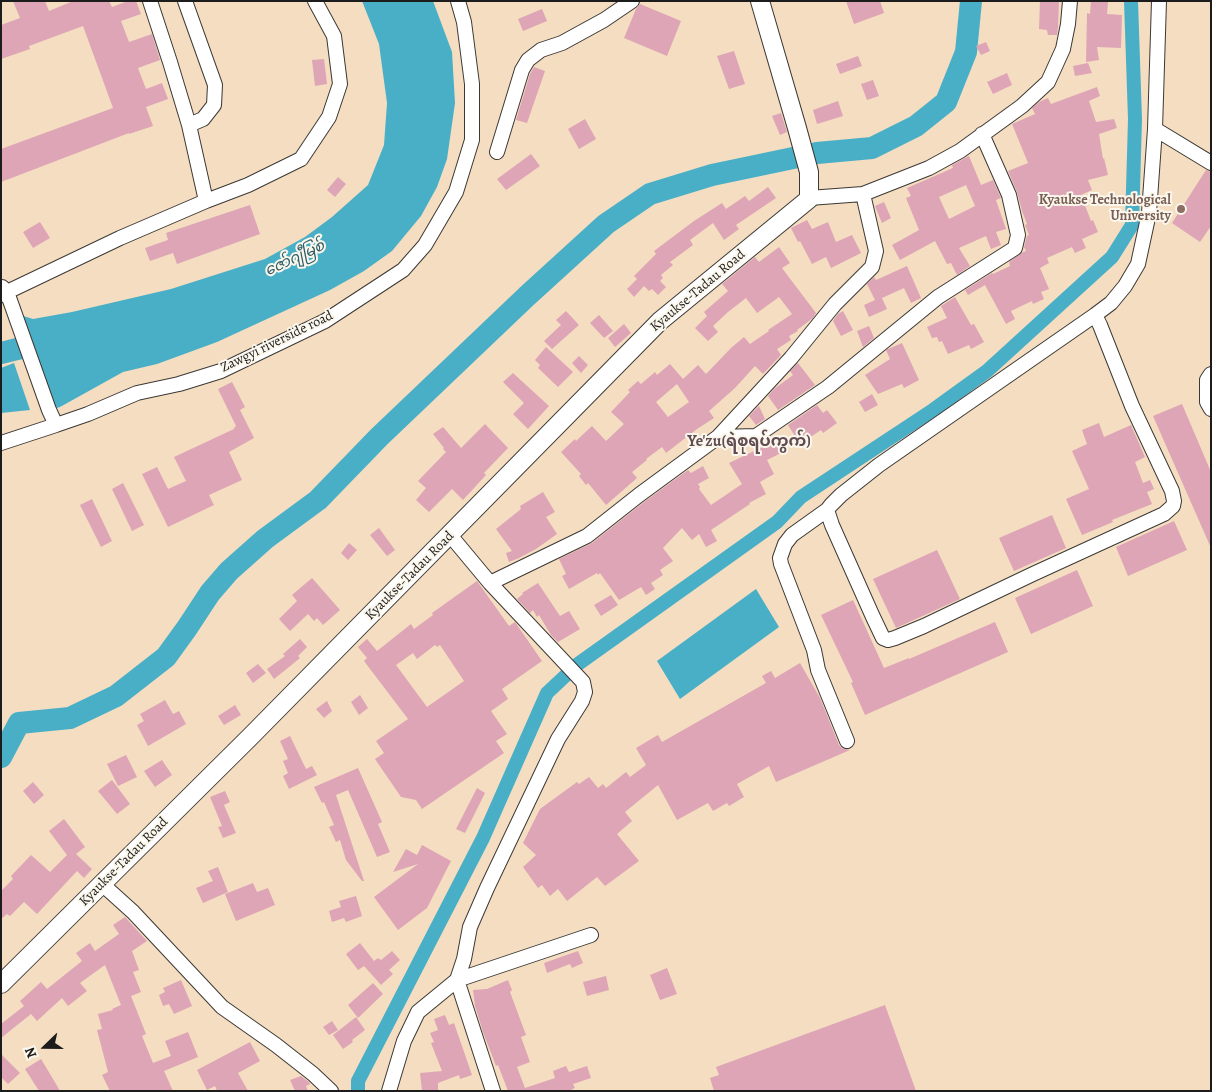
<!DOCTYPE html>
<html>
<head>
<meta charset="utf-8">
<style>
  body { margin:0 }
  #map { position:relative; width:1212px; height:1092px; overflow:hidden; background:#f4ddc0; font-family:Alegreya,serif }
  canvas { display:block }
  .frame { position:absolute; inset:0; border:2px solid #1c1c1c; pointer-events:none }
  .north { position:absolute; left:20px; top:1022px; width:50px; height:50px; -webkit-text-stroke:4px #fbf7ec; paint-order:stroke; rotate:248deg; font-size:14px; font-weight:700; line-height:20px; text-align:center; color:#1c1c1c }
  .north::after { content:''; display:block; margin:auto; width:18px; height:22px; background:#1c1c1c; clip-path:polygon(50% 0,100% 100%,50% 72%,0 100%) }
</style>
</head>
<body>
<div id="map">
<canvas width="1212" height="1092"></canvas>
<div class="frame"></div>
<div class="north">N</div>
</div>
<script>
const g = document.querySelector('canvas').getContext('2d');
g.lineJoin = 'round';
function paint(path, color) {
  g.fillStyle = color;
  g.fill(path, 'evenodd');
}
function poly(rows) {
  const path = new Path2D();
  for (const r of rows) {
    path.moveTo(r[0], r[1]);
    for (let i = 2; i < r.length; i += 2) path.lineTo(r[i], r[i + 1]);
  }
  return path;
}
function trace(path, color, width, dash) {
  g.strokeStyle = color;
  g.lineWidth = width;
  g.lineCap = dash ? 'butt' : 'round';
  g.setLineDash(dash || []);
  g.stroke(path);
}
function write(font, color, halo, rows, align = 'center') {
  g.font = font + ' Alegreya,"Noto Sans Myanmar",serif';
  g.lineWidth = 4;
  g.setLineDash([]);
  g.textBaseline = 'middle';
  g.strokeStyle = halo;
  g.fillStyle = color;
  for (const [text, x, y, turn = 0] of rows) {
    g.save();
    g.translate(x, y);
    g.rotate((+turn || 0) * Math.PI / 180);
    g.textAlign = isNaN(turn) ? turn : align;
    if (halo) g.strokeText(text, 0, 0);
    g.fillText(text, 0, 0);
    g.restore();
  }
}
const water = poly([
  [362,1,433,1,452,52,455,103,447,159,437,187,421,216,392,251,364,271,330,290,217,342,157,364,123,372,60,407,53,409,7,311,33,319,72,312,171,289,265,259,305,237,332,217,368,185,384,145,387,103,379,44],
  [6,341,13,359,1,364,1,343],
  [14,363,30,410,1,413,1,368],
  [756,589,779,627,680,699,657,661]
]);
const canal = poly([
  [358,1091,358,1081,483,838,547,693,578,664,777,522,801,497,933,410,987,371,1112,257,1132,225,1135,119,1131,1]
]);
const river = poly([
  [1,353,21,348,49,350],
  [1,757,19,723,70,718,116,696,166,657,187,628,210,593,229,571,265,539,318,500,379,437,527,296,606,224,650,194,712,175,817,153,872,148,916,126,946,102,966,52,971,1]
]);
const building = poly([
  [13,1,45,1,49,11,73,1,109,1,112,7,128,1,136,1,141,14,121,21,129,42,152,34,160,60,138,68,146,89,162,83,168,99,146,107,153,126,129,134,129,133,1,182,1,149,113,108,83,26,29,46,30,49,1,59,1,25,20,18],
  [846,1,880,1,884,13,854,24],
  [1040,1,1059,1,1058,27,1057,35,1048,35,1047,30,1039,29],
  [1091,1,1108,2,1107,14,1122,15,1121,48,1097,47,1099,60,1086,62,1087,13,1090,14],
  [640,4,681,21,667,56,624,38,636,9],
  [542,9,547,21,523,31,518,19],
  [986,42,990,51,981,55,976,46],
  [734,51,745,84,729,89,717,56],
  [858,56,862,66,840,74,836,64],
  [324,59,327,84,315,86,312,60],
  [1088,63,1092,73,1075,76,1073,66],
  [534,67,545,71,527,123,516,120,530,74],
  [1007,73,1012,85,993,94,987,82],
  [873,80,879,96,867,100,861,84],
  [1097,87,1100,96,1089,101,1096,122,1114,119,1117,128,1099,134,1103,159,1104,158,1108,175,1088,180,1092,190,1081,195,1091,221,1093,220,1098,232,1082,239,1086,248,1075,253,1072,247,1047,258,1049,263,1040,268,1049,289,1041,292,1044,299,1033,304,1032,301,1011,311,1015,319,1006,324,985,285,968,295,965,290,992,273,993,274,1010,266,1009,262,1021,253,1026,251,1024,247,1027,236,1029,235,1025,225,1027,224,1022,211,1017,192,1008,171,1028,163,1012,124,1035,114,1032,108,1039,102,1048,98,1051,104],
  [838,101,843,116,817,124,813,110],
  [781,113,787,132,780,135,772,116],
  [585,119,596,139,579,149,568,129],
  [531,154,540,166,506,190,497,179],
  [969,156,981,185,993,180,1001,198,996,200,1006,229,996,232,1001,245,991,249,986,236,959,248,970,266,957,275,951,263,947,264,935,241,900,260,892,245,919,230,906,198,911,196,907,188,953,168,952,165],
  [966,185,975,206,949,219,939,197],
  [1206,170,1211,172,1211,226,1200,242,1172,223],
  [338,177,346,184,335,197,327,190],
  [768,187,776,198,736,225,739,229,724,240,713,223,690,240,693,245,670,262,673,265,661,275,663,278,660,281,666,287,658,295,652,289,649,291,644,286,634,297,627,289,637,279,634,276,656,254,654,251,694,221,722,203,726,209,745,196,749,201],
  [884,202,891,218,882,223,875,206],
  [250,205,260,234,177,264,173,253,150,261,145,248,168,240,166,233],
  [807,220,812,229,828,222,836,242,852,235,861,253,831,268,826,257,812,264,800,241,798,242,791,228],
  [40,222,50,238,33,248,23,232],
  [779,247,790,263,782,268,816,313,813,318,797,330,798,331,789,336,791,340,777,349,781,355,763,374,755,366,735,388,709,411,714,418,697,429,666,453,662,447,646,459,647,460,632,472,637,478,606,505,588,483,586,485,579,476,581,474,561,452,575,439,576,441,592,426,606,441,624,424,611,412,630,392,628,390,638,381,641,384,655,372,657,375,670,364,683,379,698,365,706,374,731,348,744,337,750,344,769,331,768,330,792,314,779,297,757,313,746,298,728,312,713,326,718,332,708,341,695,328,707,316,704,312,728,291,722,284,755,257,759,262],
  [677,384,689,402,668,417,656,402],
  [907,266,921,298,911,303,904,288,882,298,887,309,869,317,864,305,875,300,867,284,874,277,876,280],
  [955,297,971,325,974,324,984,342,971,349,969,345,948,354,942,341,939,342,937,337,932,338,927,327,947,318,941,306],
  [566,311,579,325,552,349,544,341,561,325,556,320],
  [843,311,853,330,841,336,833,321,838,314],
  [599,315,613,331,604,338,590,323],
  [624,324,631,333,615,347,608,338],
  [869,326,874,338,863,347,857,331],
  [902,343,919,380,904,388,902,384,878,394,865,375,890,359,886,350],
  [546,347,573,372,558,387,538,368,540,365,535,360],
  [579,356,588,365,581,373,572,363],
  [798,363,815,385,778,410,768,396,774,389,793,375,790,371],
  [513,373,549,406,528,429,513,414,524,403,503,382],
  [232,382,245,407,240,410,254,438,229,452,242,480,209,495,214,505,168,527,142,474,157,467,168,489,186,481,174,457,234,429,234,428,236,426,218,389],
  [872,394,878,405,865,412,859,402],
  [1182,404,1211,472,1211,548,1153,416],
  [817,405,823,413,827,410,837,423,823,433,821,430,800,444,788,425],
  [759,406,765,419,756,425,749,416],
  [1099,423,1104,437,1131,425,1145,457,1135,462,1143,483,1150,480,1154,489,1147,492,1152,504,1112,520,1113,522,1082,535,1066,499,1089,489,1072,451,1087,444,1082,430],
  [485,424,508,448,484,473,486,475,463,500,452,489,429,512,416,500,426,488,418,481,446,452,443,449,444,448,433,434,443,427,461,448],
  [775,441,781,453,767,460,774,474,760,482,766,494,749,503,750,504,711,530,717,541,706,547,699,534,692,540,682,528,663,548,673,561,660,570,663,575,651,583,655,589,646,595,641,587,619,600,600,573,598,575,597,573,569,589,562,576,566,574,559,559,592,543,644,502,688,470,691,473,703,466,709,478,698,484,700,487,699,489,711,505,742,484,729,463],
  [123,483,144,525,132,531,112,489],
  [543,492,555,512,546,517,557,534,536,549,519,558,509,562,506,553,512,551,496,529,521,509,520,506],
  [92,499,112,541,101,547,80,505],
  [1052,515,1066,548,1014,571,999,538],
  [1174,521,1187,550,1128,576,1116,547],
  [379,528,395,550,387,556,370,535],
  [349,543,357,550,348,560,341,553],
  [937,550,960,599,896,628,873,579],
  [1077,570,1093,606,1031,634,1015,598],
  [312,578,340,610,323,625,317,618,314,621,308,614,290,631,279,619,297,601,292,595],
  [477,581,509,626,515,622,542,661,502,689,508,699,491,711,507,734,496,741,504,753,422,809,416,800,401,797,375,759,384,753,376,741,408,719,364,661,367,658,358,647,367,639,377,651,411,624,414,629,433,615,432,613],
  [435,645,437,647,440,645,464,681,427,707,396,665,413,653,417,659],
  [538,583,560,616,569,611,580,629,558,642,551,635,539,615,537,617,533,610,530,613,517,599,523,594,522,593],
  [611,595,618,605,601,616,594,605],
  [853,600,884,668,909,658,909,659,995,622,1008,652,865,715,851,683,853,682,821,615],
  [300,639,307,647,298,656,300,658,289,667,274,679,267,669,285,656,283,654],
  [800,663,820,698,839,745,842,748,850,750,776,782,769,766,737,784,744,797,729,806,727,803,713,811,708,803,677,820,658,785,625,812,632,821,617,834,639,861,605,886,597,877,567,901,558,889,550,896,542,885,538,888,523,867,536,855,523,843,540,809,577,782,579,784,589,777,598,788,603,784,606,788,626,772,630,777,646,765,636,748,658,735,662,742,766,683,762,676,771,671,775,678],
  [258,664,266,673,253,683,246,673],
  [360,695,368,708,359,715,351,702],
  [165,700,173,714,179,711,186,724,148,746,137,725,144,721,140,714],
  [327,701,332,711,324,718,316,709],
  [235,705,241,715,224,725,218,716],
  [290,736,306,769,312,766,317,775,289,789,283,776,288,773,283,761,288,759,280,741],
  [126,755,137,777,118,786,107,764],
  [162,760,172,775,155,787,144,771],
  [358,768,382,822,378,824,390,852,377,857,348,790,336,795,364,881,362,881,346,860,340,840,336,842,329,827,334,825,324,802,322,803,314,787],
  [112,780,130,804,117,814,98,791],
  [33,782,44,795,34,804,23,791],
  [477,788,485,793,465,833,456,829],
  [225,791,230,802,224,805,236,833,223,838,218,827,222,826,210,797],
  [64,819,85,847,76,854,92,869,84,878,77,871,37,914,24,902,10,916,7,914,1,919,1,891,13,879,11,876,31,855,50,872,67,855,49,831],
  [422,845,451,861,427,908,398,930,374,897,418,864,393,872,406,849,417,855],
  [218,867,228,892,203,903,196,888,213,881,208,871],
  [253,883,257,892,268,888,275,905,236,921,225,894],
  [356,896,362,916,346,922,344,918,332,922,329,911,341,907,339,901],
  [125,917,147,941,132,951,139,970,133,972,141,992,131,996,146,1034,142,1036,153,1063,171,1056,165,1041,188,1032,198,1057,164,1071,173,1091,110,1091,102,1075,108,1072,97,1030,102,1029,98,1014,113,1010,112,1009,121,1005,105,965,80,983,87,991,68,1006,62,998,37,1021,31,1014,1,1038,1,1024,24,1006,20,1001,41,982,47,989,82,961,76,953,90,943,95,951,119,934,113,925],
  [360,943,374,961,378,958,381,960,392,951,400,960,389,970,393,974,381,985,364,966,358,970,346,954],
  [578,951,583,963,572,968,570,964,547,973,544,963],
  [667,968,677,994,660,1000,650,975],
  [606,976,609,990,587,996,583,982],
  [181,980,192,1006,174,1014,169,1004,163,1006,159,995,165,992,163,988],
  [508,980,512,990,510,992,526,1035,521,1037,530,1062,517,1067,525,1088,555,1078,553,1071,566,1066,569,1072,587,1066,591,1078,573,1084,575,1088,569,1091,508,1091,498,1065,496,1066,483,1032,475,1006,473,990,487,989],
  [373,983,383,994,358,1018,348,1005],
  [885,1005,916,1091,714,1091,710,1078,719,1075,716,1067],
  [445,1015,449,1025,454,1023,472,1075,460,1079,459,1075,438,1083,438,1091,422,1091,420,1073,442,1071,431,1043,434,1042,430,1033,438,1030,434,1019],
  [356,1017,365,1030,352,1040,353,1042,343,1049,333,1035],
  [332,1021,338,1030,329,1035,323,1027],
  [250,1042,260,1061,238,1073,248,1091,217,1091,215,1086,207,1090,197,1070],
  [1,1054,20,1073,8,1084,1,1077],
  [41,1059,56,1084,60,1091,39,1091,25,1069],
  [301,1076,309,1082,310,1084,306,1086,308,1091,295,1091,290,1080]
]);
const minor = poly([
  [150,1,170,62,189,125,206,201],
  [185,1,215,85,214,105,203,119,189,125],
  [1155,129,1211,163],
  [497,152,522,70,528,60,541,50,562,43,604,20,632,1],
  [809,198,863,194,929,168,960,151,1022,106,1048,82,1063,49,1068,24,1070,1],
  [2,287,7,292,120,238,206,201,248,185,301,159,329,117,340,84,334,36,315,1],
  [1,295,7,292,49,410,56,425,88,414,137,393,179,384,221,371,325,321,403,270,425,245,456,192,472,140,472,84,464,22,458,1],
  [1095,315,1100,325,1132,406,1172,491,1174,501,1173,506,1164,514,1033,574,924,626,895,638,888,640,883,638,873,617,832,525,827,510,831,505,841,495,879,465,1095,315,1111,303,1125,286,1138,264,1149,213,1155,129,1159,1],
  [1211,374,1207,380,1207,402,1211,409],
  [718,437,756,436,828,387,938,297,1015,248,1018,235,1009,195,982,134],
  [1,443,56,425],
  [827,510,792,535,785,544,780,558,781,564,814,650,818,670,847,741],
  [450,535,490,583,583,682,585,692,582,701,558,739,487,888,470,927,464,959,457,980,493,1091],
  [490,583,587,536,639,495,718,437,791,358,835,304,872,267,876,251,863,194],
  [102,884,133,912,222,1007,276,1045,313,1074,331,1091],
  [389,1091,404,1041,418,1012,457,980,591,935]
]);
const major = poly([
  [1,984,251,736,660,321,809,199,809,172,797,128,760,1]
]);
const markers = [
  [1181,209,5,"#8d6e63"]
];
const educationNames = [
  ["Kyaukse Technological",1171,201],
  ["University",1171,217]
];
const streetNames = [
  ["Kyaukse-Tadau Road",698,291,-40],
  ["Zawgyi riverside road",277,342,-26],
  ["Kyaukse-Tadau Road",410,576,-45],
  ["Kyaukse-Tadau Road",124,862,-45]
];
const waterNames = [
  ["ဇော်ဂျီမြစ်",295,259,-25]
];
const quarterNames = [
  ["Ye'zu(ရဲစုရပ်ကွက်)",749,442]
];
paint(water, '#48afc7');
trace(canal, '#48afc7', 14);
trace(river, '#48afc7', 22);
paint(building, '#dea5b6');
trace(minor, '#3c3935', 16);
trace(major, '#3c3935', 20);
trace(minor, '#fff', 14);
trace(major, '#fff', 18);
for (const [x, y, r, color] of markers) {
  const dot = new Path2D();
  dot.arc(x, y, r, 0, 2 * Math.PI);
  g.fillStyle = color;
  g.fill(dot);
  trace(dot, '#fbf7ec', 2);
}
write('bold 14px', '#785e54', '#fbf7ec', educationNames, 'right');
write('14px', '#1c1c1c', '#fbf7ec', streetNames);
write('italic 15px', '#305e69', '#fbf7ec', waterNames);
write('bold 16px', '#604c52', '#fbf7ec', quarterNames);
</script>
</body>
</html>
